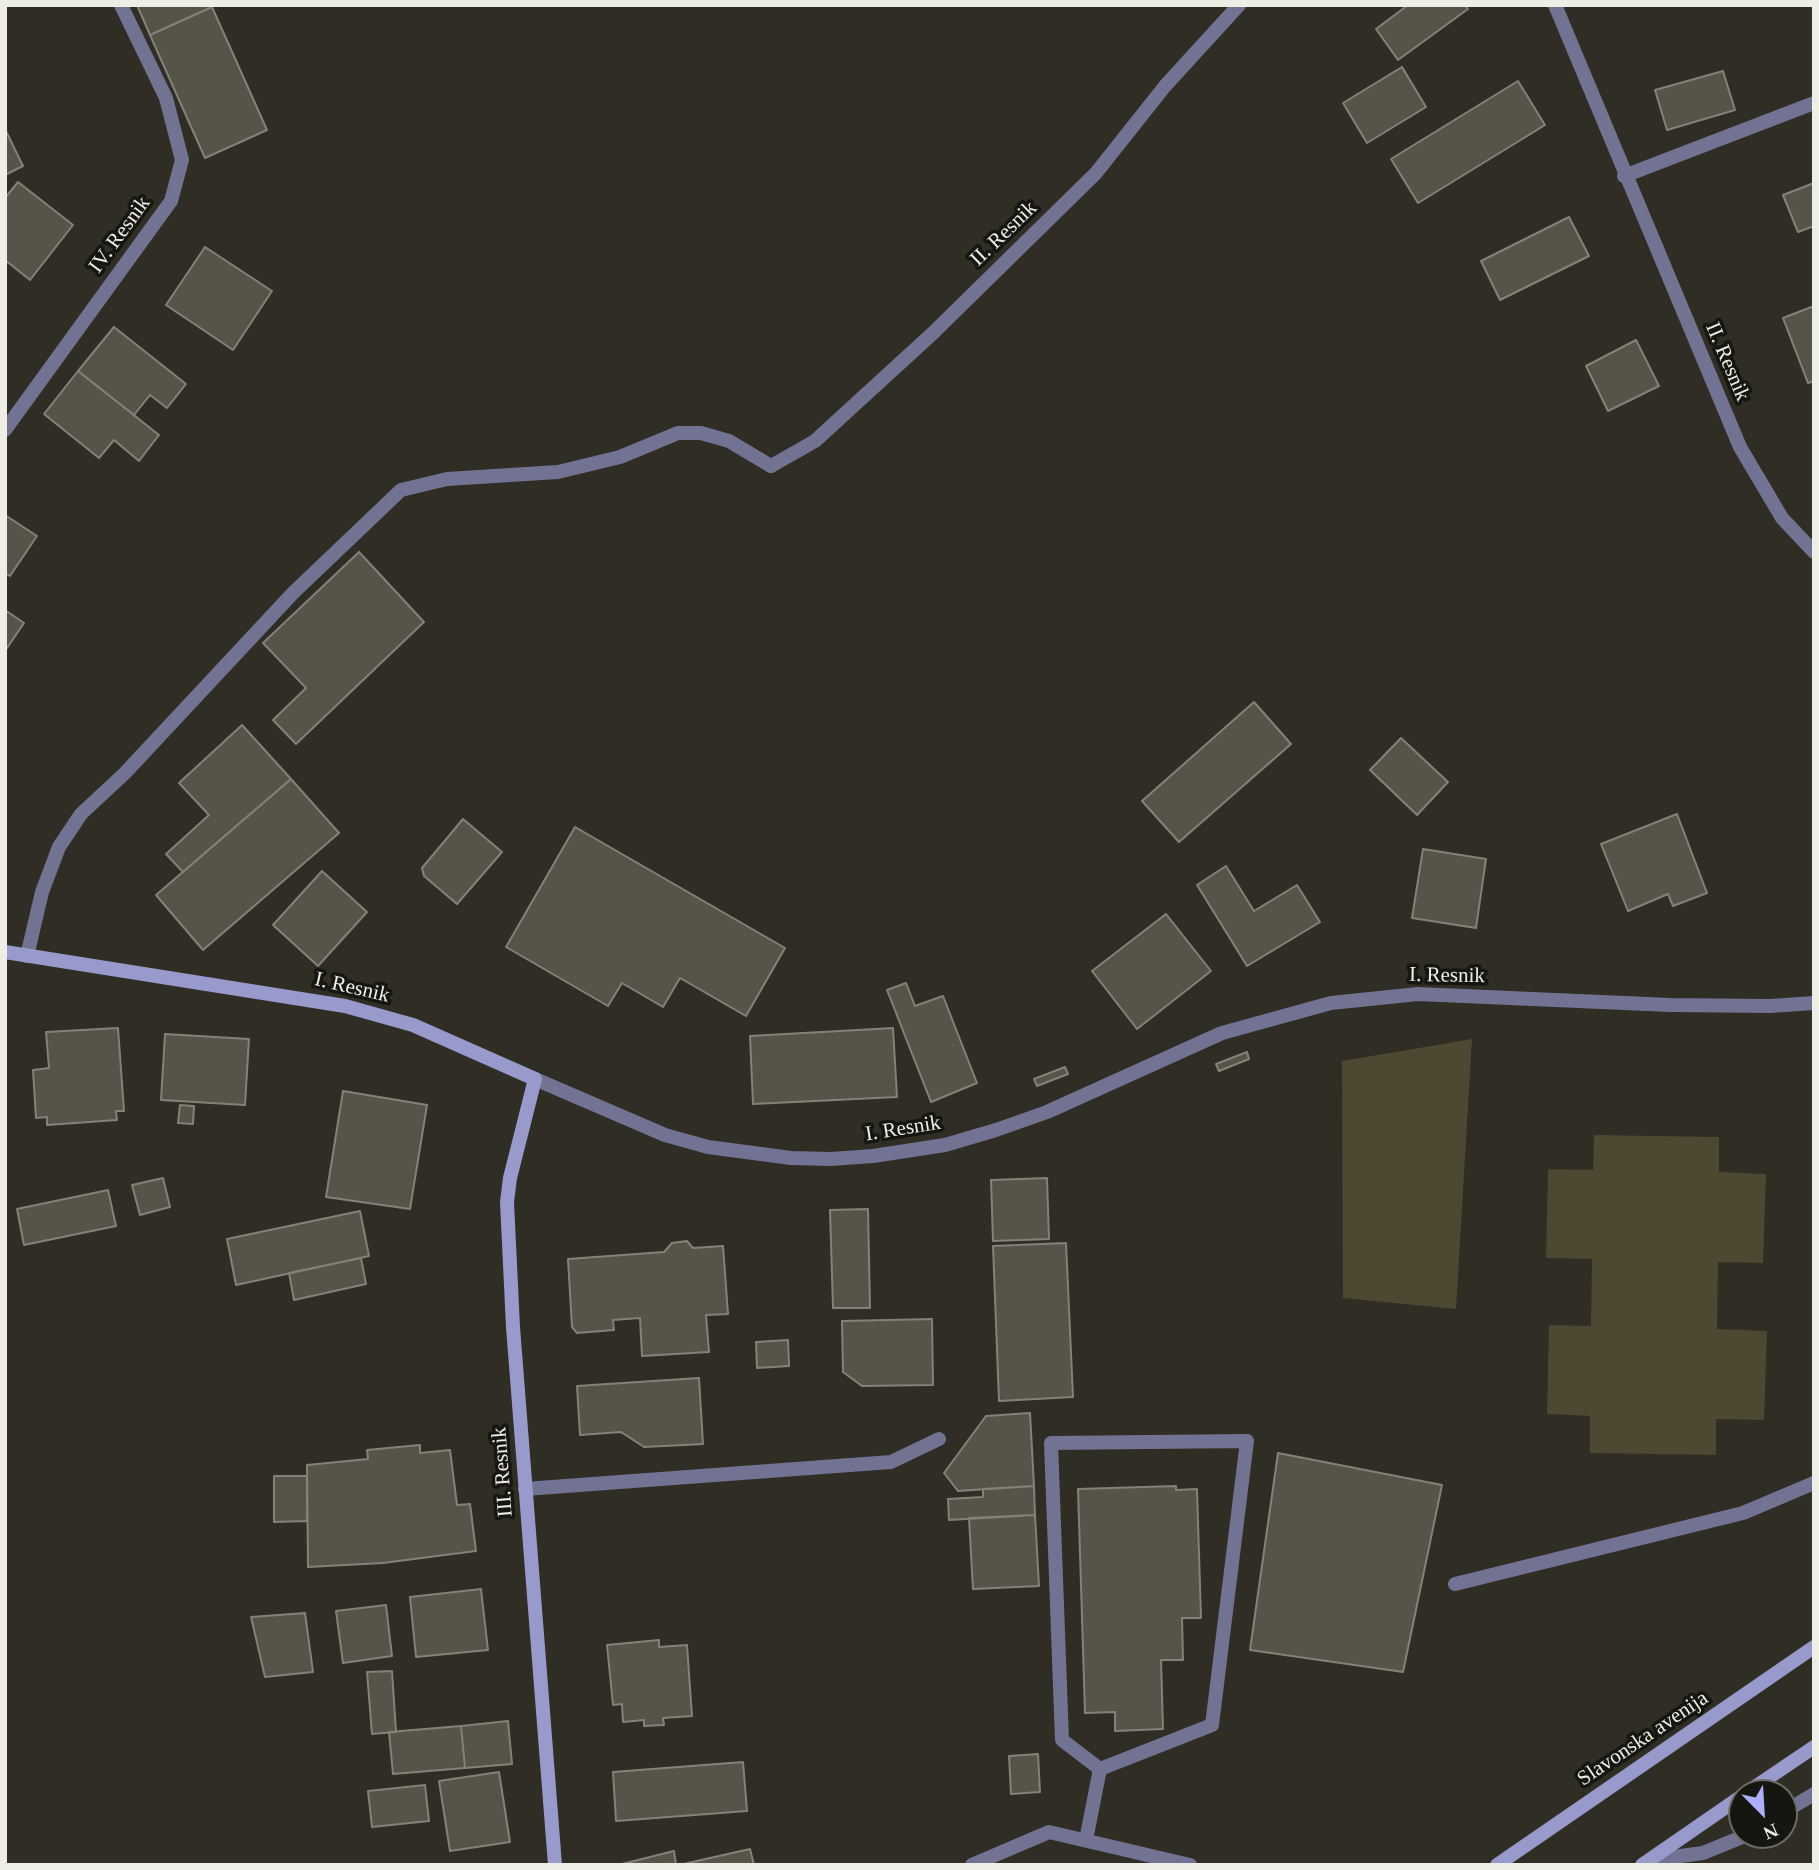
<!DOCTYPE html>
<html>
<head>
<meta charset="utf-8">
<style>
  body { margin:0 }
  #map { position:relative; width:1819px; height:1870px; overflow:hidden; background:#2f2d24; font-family:"Times New Roman",serif }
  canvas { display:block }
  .frame { position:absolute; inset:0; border:7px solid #eeede6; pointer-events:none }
  .north { position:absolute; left:1728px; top:1779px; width:70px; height:70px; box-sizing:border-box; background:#161611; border:2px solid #6c6c66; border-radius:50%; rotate:156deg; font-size:19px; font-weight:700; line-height:28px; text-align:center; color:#eeede6 }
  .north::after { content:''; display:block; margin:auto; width:24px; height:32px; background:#afaefa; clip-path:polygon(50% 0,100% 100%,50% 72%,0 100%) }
</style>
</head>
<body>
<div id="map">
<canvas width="1819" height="1870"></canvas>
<div class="frame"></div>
<div class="north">N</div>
</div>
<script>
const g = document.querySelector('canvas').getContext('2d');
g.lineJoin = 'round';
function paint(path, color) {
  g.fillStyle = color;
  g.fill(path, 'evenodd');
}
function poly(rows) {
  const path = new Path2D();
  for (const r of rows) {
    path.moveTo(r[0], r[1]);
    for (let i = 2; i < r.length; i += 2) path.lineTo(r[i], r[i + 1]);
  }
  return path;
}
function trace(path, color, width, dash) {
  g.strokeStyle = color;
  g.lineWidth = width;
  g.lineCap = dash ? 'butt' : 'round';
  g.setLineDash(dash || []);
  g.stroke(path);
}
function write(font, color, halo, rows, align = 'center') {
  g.font = font + ' "Times New Roman",serif';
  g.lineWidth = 7;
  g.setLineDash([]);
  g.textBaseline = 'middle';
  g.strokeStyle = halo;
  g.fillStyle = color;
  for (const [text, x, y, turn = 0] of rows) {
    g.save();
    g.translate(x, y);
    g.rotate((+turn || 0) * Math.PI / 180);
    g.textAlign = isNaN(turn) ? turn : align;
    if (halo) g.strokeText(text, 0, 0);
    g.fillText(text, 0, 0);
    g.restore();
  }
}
const green = poly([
  [1472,1039,1456,1309,1343,1298,1342,1061],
  [1594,1135,1719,1137,1719,1172,1766,1174,1763,1263,1718,1262,1717,1329,1767,1331,1764,1420,1716,1419,1716,1455,1590,1453,1590,1416,1547,1414,1549,1325,1591,1326,1592,1259,1546,1258,1548,1169,1593,1170]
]);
const building = poly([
  [137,5,211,5,212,7,150,35,137,5],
  [1408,5,1465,5,1468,9,1398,60,1376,29,1408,5],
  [212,7,267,130,205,158,150,35,212,7],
  [1402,67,1426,107,1367,143,1343,103,1402,67],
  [1723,71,1735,110,1667,130,1655,90,1723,71],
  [1518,81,1545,125,1418,203,1391,159,1518,81],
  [5,129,23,166,5,175,5,129],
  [18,182,73,225,30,280,5,260,5,198,18,182],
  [1814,183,1814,226,1798,232,1783,195,1814,183],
  [1569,217,1589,256,1500,300,1481,261,1569,217],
  [205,247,272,291,233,350,166,305,205,247],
  [1814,306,1814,381,1808,383,1783,318,1814,306],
  [114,327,186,384,167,408,150,395,134,415,78,371,114,327],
  [1636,340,1659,386,1608,411,1586,366,1636,340],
  [78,371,159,435,139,461,114,440,99,458,44,414,78,371],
  [5,515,37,536,10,576,5,573,5,515],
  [359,552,424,622,296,744,273,720,306,688,263,643,359,552],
  [5,610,24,623,5,651,5,610],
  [1254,702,1291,744,1179,842,1142,801,1254,702],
  [242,725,291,779,183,872,166,854,209,815,179,783,242,725],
  [1401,738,1448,782,1417,815,1370,770,1401,738],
  [291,779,339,833,203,950,156,895,291,779],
  [1677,814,1707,893,1673,906,1668,894,1628,911,1601,844,1677,814],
  [463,819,502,852,457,904,424,876,422,868,463,819],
  [575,827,785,948,746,1016,680,978,663,1007,622,983,608,1006,506,947,575,827],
  [1423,849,1486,859,1476,928,1412,918,1423,849],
  [1226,866,1254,911,1297,885,1320,922,1247,966,1197,885,1226,866],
  [322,871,367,912,318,966,273,925,322,871],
  [1166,914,1211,971,1137,1029,1092,971,1166,914],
  [906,983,915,1006,943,996,977,1083,931,1102,887,990,906,983],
  [118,1028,124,1111,116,1111,117,1120,47,1125,47,1117,36,1118,33,1070,49,1068,46,1032,118,1028],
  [893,1028,897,1097,753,1104,750,1036,893,1028],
  [165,1034,249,1039,245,1105,161,1100,165,1034],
  [1247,1052,1249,1059,1219,1071,1216,1064,1247,1052],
  [1065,1067,1068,1074,1037,1086,1034,1079,1065,1067],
  [343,1091,427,1105,410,1209,326,1197,343,1091],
  [180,1105,194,1106,193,1124,178,1123,180,1105],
  [163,1178,170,1207,140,1215,132,1185,163,1178],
  [1047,1178,1049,1239,993,1241,991,1180,1047,1178],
  [108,1190,116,1226,24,1245,17,1209,108,1190],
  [868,1209,870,1308,833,1308,830,1210,868,1209],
  [360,1211,369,1256,236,1285,227,1239,360,1211],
  [687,1241,693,1248,723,1246,728,1314,706,1315,709,1352,642,1356,640,1318,613,1320,614,1330,577,1333,572,1327,568,1259,664,1252,672,1243,687,1241],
  [1066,1243,1073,1397,999,1401,993,1246,1066,1243],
  [361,1258,366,1284,294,1300,289,1273,361,1258],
  [932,1319,933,1385,862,1386,843,1372,842,1321,932,1319],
  [788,1340,789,1366,757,1368,756,1342,788,1340],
  [699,1378,703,1444,644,1447,621,1432,580,1435,577,1386,699,1378],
  [1030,1413,1034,1486,958,1491,944,1473,986,1416,1030,1413],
  [420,1445,420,1453,450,1450,457,1505,470,1504,476,1551,383,1563,308,1567,307,1465,368,1459,367,1450,420,1445],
  [1278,1453,1442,1485,1403,1672,1250,1650,1278,1453],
  [274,1476,307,1476,307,1521,274,1522,274,1476],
  [1034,1486,1035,1515,949,1520,948,1499,983,1497,983,1489,1034,1486],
  [1176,1486,1176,1490,1197,1489,1201,1618,1182,1618,1183,1660,1161,1660,1163,1729,1115,1731,1115,1712,1085,1713,1078,1489,1176,1486],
  [1035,1515,1039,1586,973,1589,969,1518,1035,1515],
  [481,1589,488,1650,416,1657,410,1597,481,1589],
  [386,1605,392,1656,343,1663,336,1611,386,1605],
  [305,1613,313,1672,265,1677,251,1617,305,1613],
  [659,1640,659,1647,687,1645,692,1716,663,1718,664,1725,644,1726,644,1720,623,1722,622,1704,613,1705,607,1645,659,1640],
  [392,1671,396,1732,372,1734,367,1672,392,1671],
  [508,1721,512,1764,465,1768,461,1726,508,1721],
  [461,1726,465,1768,393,1774,389,1732,461,1726],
  [1038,1754,1040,1792,1011,1794,1009,1756,1038,1754],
  [743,1762,747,1811,616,1821,613,1772,743,1762],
  [499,1772,510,1842,450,1851,439,1781,499,1772],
  [425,1785,429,1821,372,1827,368,1791,425,1785],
  [750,1849,754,1865,679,1865,750,1849],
  [674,1851,676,1865,618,1865,674,1851]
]);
const lane = poly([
  [27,956,42,892,59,847,81,814,125,773,293,593,401,490,447,479,558,472,620,457,678,433,701,433,729,441,771,466],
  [525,1489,891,1462,939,1439],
  [1455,1584,1743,1513,1814,1483],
  [1086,1840,1100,1769,1212,1725,1247,1441,1051,1443,1062,1740,1100,1769],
  [972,1865,1049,1832,1190,1865]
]);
const street = poly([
  [1555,5,1740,447,1782,518,1814,552],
  [1624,176,1814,103],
  [5,430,171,201,182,160,166,98,121,5],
  [771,466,815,441,933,333,1096,173,1165,86,1239,5],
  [535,1079,665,1135,708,1147,791,1158,831,1159,873,1156,945,1145,996,1130,1047,1112,1222,1033,1331,1003,1418,994,1670,1005,1770,1006,1814,1003],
  [1784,1812,1814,1794],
  [1650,1860,1703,1853,1747,1835]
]);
const secondary = poly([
  [5,952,345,1006,413,1025,535,1079,510,1178,507,1202,513,1327,555,1865],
  [1746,1793,1814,1747],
  [1497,1865,1814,1647],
  [1642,1865,1742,1796]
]);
const streetNames = [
  ["II. Resnik",1004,234,-44],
  ["IV. Resnik",120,235,-54],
  ["II. Resnik",1727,362,67],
  ["I. Resnik",1447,976,1],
  ["I. Resnik",352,988,13],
  ["I. Resnik",903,1129,-9],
  ["III. Resnik",503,1472,-94],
  ["Slavonska avenija",1643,1739,-34]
];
paint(green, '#4c4831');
paint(building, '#565449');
trace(building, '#848277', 2);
trace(lane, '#727393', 14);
trace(street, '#727393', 14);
trace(secondary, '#999acc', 14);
write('21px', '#eeede6', '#161611', streetNames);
</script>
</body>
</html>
